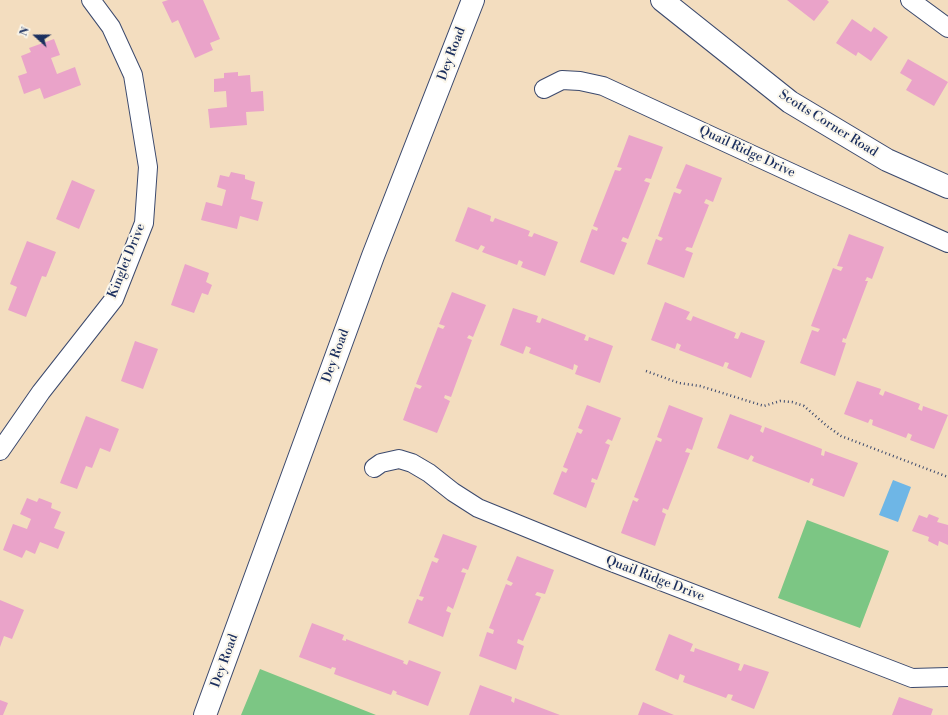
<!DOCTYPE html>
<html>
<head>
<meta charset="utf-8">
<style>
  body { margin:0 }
  #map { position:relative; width:948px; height:715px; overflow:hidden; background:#f3ddbf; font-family:"Libre Bodoni",serif }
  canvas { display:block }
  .north { position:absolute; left:16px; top:16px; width:40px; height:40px; -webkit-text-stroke:3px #fbf7ec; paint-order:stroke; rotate:291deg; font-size:11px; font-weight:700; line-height:16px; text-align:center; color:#1b2f5e }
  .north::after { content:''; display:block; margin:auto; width:14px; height:18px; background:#1b2f5e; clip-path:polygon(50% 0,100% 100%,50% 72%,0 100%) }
</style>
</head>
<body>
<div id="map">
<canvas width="948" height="715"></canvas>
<div class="north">N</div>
</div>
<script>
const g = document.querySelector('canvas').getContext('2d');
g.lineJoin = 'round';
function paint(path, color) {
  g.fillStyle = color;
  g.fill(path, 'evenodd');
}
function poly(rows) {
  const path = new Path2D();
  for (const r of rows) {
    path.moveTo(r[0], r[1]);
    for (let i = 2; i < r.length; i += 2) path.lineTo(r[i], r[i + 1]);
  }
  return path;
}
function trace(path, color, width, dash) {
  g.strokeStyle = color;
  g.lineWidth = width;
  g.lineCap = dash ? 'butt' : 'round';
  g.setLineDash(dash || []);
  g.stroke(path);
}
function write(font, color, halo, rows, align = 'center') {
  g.font = font + ' "Libre Bodoni",serif';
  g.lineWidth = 4;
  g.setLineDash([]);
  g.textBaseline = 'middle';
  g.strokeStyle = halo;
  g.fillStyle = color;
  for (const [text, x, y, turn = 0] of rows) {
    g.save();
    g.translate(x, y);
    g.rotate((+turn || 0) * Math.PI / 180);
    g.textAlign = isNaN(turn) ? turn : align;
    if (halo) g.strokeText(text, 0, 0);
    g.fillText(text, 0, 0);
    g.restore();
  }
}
const green = poly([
  [807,520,889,551,860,628,778,598],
  [260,669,376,715,241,715]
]);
const water = poly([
  [893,480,911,487,898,522,879,515]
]);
const building = poly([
  [168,0,203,0,220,39,210,43,213,50,195,58,178,20,172,23,162,2],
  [787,0,827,0,829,2,814,21],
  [852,19,871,32,874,27,888,37,871,61,858,52,856,56,836,43],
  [54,39,60,55,51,58,57,74,75,67,81,85,44,99,40,88,24,94,18,76,27,73,21,56,31,52,29,48],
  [908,59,948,82,934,106,906,90,912,80,900,73],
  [238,72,238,76,250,75,251,92,263,91,264,111,246,112,247,125,210,128,208,109,227,107,226,91,214,92,214,79,224,78,224,73],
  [629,135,663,147,651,179,646,178,644,181,650,183,628,239,623,237,621,241,627,243,614,275,580,262,592,229,597,231,598,228,593,226,615,170,620,171,622,168,617,167],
  [686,164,722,178,713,202,706,199,704,203,709,205,692,248,687,247,685,250,693,253,684,278,647,264,656,239,661,241,663,238,658,236,674,192,680,194,682,190,676,188],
  [231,172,245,175,245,179,255,182,251,199,263,202,258,221,240,216,237,229,201,220,206,202,222,206,226,190,217,187,220,175,229,177],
  [72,180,95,190,79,229,56,219],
  [468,207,491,216,490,221,493,222,495,218,530,231,528,236,532,237,534,233,558,242,545,276,521,267,523,262,519,260,517,265,482,252,485,247,481,245,478,250,455,241],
  [849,234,884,247,872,279,867,277,865,281,868,281,846,339,843,338,842,342,846,343,835,376,800,363,812,330,818,332,820,329,811,326,833,268,841,271,843,267,837,266],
  [27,241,56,252,46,277,42,276,26,317,8,310,17,287,10,284],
  [185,264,209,273,206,282,212,285,208,295,202,293,194,313,171,305],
  [452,292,486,305,473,337,469,335,467,338,472,340,451,397,445,395,444,398,450,401,437,433,403,420,415,387,420,389,422,386,416,384,438,327,443,329,445,326,439,324],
  [665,302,690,312,686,319,691,321,693,316,736,333,734,338,738,339,741,332,765,341,751,378,727,368,729,363,725,362,723,367,679,350,681,345,677,343,675,349,651,340],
  [513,308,538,316,536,322,540,323,542,318,586,335,584,340,588,341,589,337,613,346,600,383,575,374,578,366,574,364,573,370,529,353,531,348,526,346,523,354,500,345],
  [135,341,158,349,143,389,121,381],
  [857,381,881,389,879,394,883,396,885,391,920,404,918,409,922,411,923,406,948,415,934,449,910,440,912,435,908,433,906,438,872,425,873,420,870,419,868,423,844,414],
  [587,405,621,418,612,441,608,439,605,443,610,445,597,480,592,478,591,482,595,483,586,508,553,494,562,471,566,473,568,469,563,467,577,432,581,434,583,430,578,428],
  [669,405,703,418,692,450,687,448,685,452,690,453,668,510,663,508,662,512,666,514,655,546,621,533,633,500,637,502,639,499,634,497,656,440,661,442,662,439,657,437],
  [730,414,762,426,760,431,763,433,765,427,822,449,821,455,824,456,825,451,858,463,844,497,812,485,814,479,811,478,809,483,752,461,754,457,751,455,748,460,717,448],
  [86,416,119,429,110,452,100,448,92,468,86,466,77,489,60,483],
  [27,498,37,502,39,498,52,503,51,508,61,512,54,528,65,532,58,549,40,542,35,554,26,550,22,558,3,550,13,524,27,529,31,519,20,514],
  [929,514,939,518,937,522,948,525,948,545,939,541,938,546,928,541,929,537,912,531,919,515,927,518],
  [443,534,477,546,468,570,463,568,461,572,466,573,453,609,448,606,446,611,451,613,443,637,408,623,417,599,422,601,424,597,419,596,432,561,437,563,439,559,434,557],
  [517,556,554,570,545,594,537,592,535,595,541,597,523,641,518,639,517,643,524,646,516,670,479,656,487,632,493,634,494,630,489,628,506,584,511,586,513,583,507,580],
  [0,600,24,610,12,639,4,636,0,647],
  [312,623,344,635,342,640,346,641,346,639,404,661,403,663,407,665,409,660,441,672,428,706,396,694,397,692,393,690,391,695,334,674,336,668,332,667,331,669,299,657],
  [669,634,693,644,690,651,694,652,695,648,740,664,738,670,741,671,744,664,769,672,754,709,731,700,733,695,728,694,726,698,683,682,685,676,680,674,678,680,655,670],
  [480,685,512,697,511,701,514,703,515,698,560,715,469,715],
  [899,697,933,709,931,715,892,715],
  [0,700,8,703,3,715,0,715],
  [643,702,674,715,638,715]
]);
const path = poly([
  [646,371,679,383,700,386,764,406,780,401,792,402,804,406,827,426,841,436,948,477]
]);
const minor = poly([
  [910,0,948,28],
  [544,89,562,80,580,81,603,86,820,186,948,243],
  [0,451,41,392,114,299,144,223,148,167,133,75,111,27,91,0],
  [374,468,381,463,399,459,412,463,429,473,453,492,478,508,601,558,912,678,948,677]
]);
const tertiary = poly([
  [662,0,790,102,887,160,948,187]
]);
const secondary = poly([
  [205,715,373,256,473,0]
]);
const streetNames = [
  ["Dey Road",452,54,-69],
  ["Scotts Corner Road",828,124,32],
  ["Quail Ridge Drive",747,152,25],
  ["Kinglet Drive",127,261,-68],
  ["Dey Road",336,356,-70],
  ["Quail Ridge Drive",655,579,21],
  ["Dey Road",225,661,-70]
];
paint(green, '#7cc684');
paint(water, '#6eb6e6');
paint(building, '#eaa3c9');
trace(minor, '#3b496d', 20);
trace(tertiary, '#3b496d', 24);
trace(secondary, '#3b496d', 24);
trace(path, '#3b496d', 2.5, [1, 3]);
trace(minor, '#fff', 18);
trace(tertiary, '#fff', 22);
trace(secondary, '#fff', 22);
write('13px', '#1b2f5e', '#fbf7ec', streetNames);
</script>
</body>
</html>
